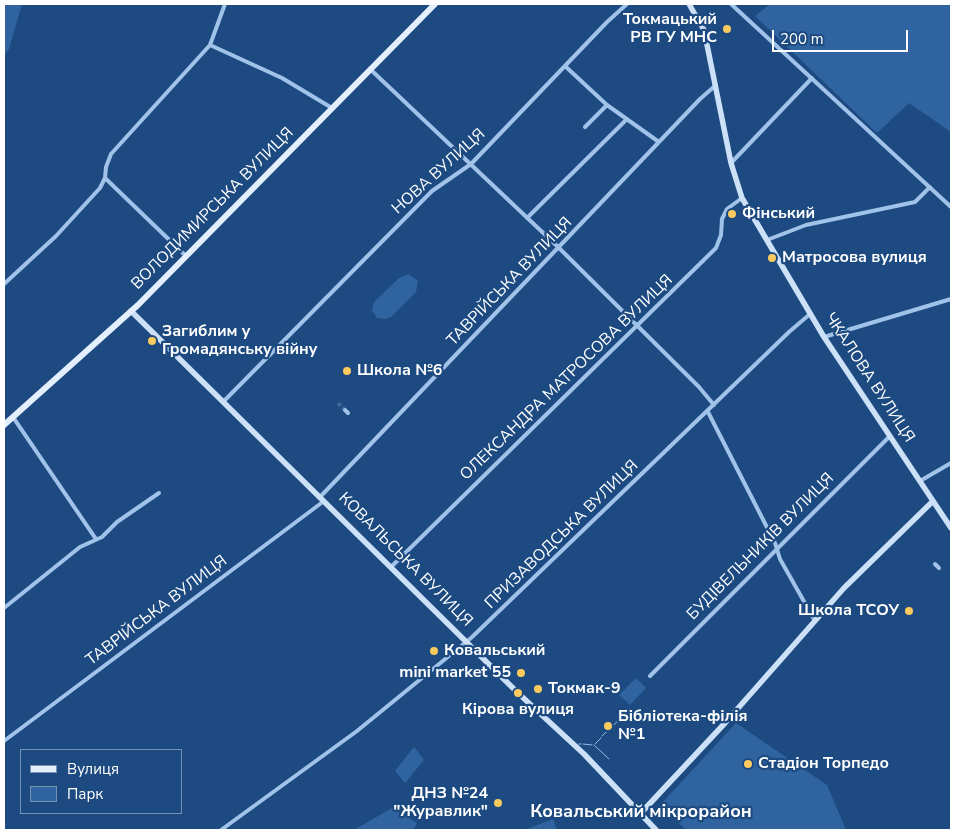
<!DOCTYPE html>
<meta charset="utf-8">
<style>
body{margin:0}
#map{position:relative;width:955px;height:834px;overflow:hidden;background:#1c4a81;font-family:"Nunito Sans",sans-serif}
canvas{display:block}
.frame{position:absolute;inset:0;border:5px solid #fff;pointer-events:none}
.legend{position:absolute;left:20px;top:749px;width:162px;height:65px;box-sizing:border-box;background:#1c4a81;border:1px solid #7792b3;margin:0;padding:6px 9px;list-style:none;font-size:15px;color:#fff}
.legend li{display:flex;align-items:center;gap:10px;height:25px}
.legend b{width:25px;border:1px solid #7792b3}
.scale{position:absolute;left:772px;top:30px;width:136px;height:22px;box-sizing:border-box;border:2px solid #fff;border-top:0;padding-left:6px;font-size:15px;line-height:18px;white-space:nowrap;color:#fff;-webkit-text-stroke:4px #1c4a81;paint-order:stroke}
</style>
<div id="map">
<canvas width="955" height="834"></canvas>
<div class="frame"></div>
<ul class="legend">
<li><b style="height:6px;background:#e4effe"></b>Вулиця</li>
<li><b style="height:14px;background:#3064a0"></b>Парк</li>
</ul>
<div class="scale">200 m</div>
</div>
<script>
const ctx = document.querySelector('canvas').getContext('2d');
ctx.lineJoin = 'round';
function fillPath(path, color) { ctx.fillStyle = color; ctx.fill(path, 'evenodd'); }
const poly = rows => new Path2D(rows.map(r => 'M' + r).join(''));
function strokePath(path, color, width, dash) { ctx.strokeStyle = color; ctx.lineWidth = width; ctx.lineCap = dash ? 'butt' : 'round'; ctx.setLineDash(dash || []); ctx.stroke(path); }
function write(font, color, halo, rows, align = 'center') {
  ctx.font = font + ' "Nunito Sans",sans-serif'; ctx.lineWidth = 4.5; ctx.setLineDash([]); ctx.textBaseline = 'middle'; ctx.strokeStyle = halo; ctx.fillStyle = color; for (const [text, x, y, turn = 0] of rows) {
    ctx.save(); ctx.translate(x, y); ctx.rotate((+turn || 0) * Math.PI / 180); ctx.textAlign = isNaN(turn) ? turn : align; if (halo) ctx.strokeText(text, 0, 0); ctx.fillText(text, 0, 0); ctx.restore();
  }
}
fillPath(poly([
 [4,4,22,4,9,49,4,55],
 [770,4,951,4,951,132,909,103,877,133,755,16],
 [408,274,418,281,416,292,391,317,386,319,377,318,372,310,374,302,399,278],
 [636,678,646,688,630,705,619,695],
 [736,723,827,785,846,830,686,830,660,805],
 [414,747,424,760,405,783,395,771],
 [392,808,417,823,413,830,354,830],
 [553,819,557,830,527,829]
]), '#3064a0');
strokePath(poly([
 [622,716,629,708],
 [602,736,621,718],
 [579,744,581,744],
 [583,744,592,745],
 [595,744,601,738],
 [594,745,609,759]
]), '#94beeb', 1);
strokePath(poly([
 [338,403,345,410]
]), '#3e6594', 4, [4, 2]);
strokePath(poly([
 [731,4,951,207],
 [210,45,282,78,332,108],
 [565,66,607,105,659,142],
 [370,69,557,246,699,387,714,405],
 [585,127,607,105],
 [731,163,812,78],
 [105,178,186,256],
 [527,218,626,120],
 [767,240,806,225,915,202,930,187],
 [4,284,56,236,100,188,105,178,106,167,111,154,210,45,225,4],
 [824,337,951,299],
 [224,401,432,191,471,164,607,22,627,4],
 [345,410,348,413],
 [708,412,775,543,780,559,815,621],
 [13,417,96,539],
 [920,481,951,463],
 [321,496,700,99,716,85],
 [935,564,939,568],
 [392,566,716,248,721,235,722,219,727,209,742,198],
 [4,608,80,547,102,537,117,522,159,493],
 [650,676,890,436],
 [4,741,324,501],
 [221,830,357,731,471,638,789,332,810,314]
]), '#a1c3e9', 4);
strokePath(poly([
 [689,4,704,30,731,163,742,198,824,337,951,528],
 [131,311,518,693,584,754,656,830],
 [641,813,725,723,844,588,932,502]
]), '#cce0f7', 5.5);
strokePath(poly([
 [4,425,138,305,435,4]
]), '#e4effe', 6);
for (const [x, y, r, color] of [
 [727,29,5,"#faca5f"],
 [732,214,5,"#faca5f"],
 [772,258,5,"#faca5f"],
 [152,341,5,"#faca5f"],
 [347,371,5,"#faca5f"],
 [909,611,5,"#faca5f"],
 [434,651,5,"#faca5f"],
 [521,673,5,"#faca5f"],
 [538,689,5,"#faca5f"],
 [518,693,5,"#faca5f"],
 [608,726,5,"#faca5f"],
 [748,764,5,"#faca5f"],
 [498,803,5,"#faca5f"]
]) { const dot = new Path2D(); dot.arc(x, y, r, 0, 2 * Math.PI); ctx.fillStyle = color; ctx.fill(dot); strokePath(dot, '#1c4a81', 2); }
write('bold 16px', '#fff', '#1c4a81', [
 ["Токмацький",717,20,"right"],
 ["РВ ГУ МНС",717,38,"right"],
 ["Фінський",742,214],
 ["Матросова вулиця",782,258],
 ["Загиблим у",162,332],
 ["Громадянську війну",162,350],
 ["Школа №6",357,371],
 ["Школа ТСОУ",899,611,"right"],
 ["Ковальський",444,651],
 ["mini market 55",511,673,"right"],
 ["Токмак-9",548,689],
 ["Кірова вулиця",518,710,"center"],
 ["Бібліотека-філія",618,717],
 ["№1",618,735],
 ["Стадіон Торпедо",758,764],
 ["ДНЗ №24",488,794,"right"],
 ["\"Журавлик\"",488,812,"right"]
], 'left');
write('16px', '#fff', '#1c4a81', [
 ["НОВА ВУЛИЦЯ",439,172,-42],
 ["ВОЛОДИМИРСЬКА ВУЛИЦЯ",213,209,-45],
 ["ТАВРІЙСЬКА ВУЛИЦЯ",510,282,-46],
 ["ОЛЕКСАНДРА МАТРОСОВА ВУЛИЦЯ",567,378,-44],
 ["ЧКАЛОВА ВУЛИЦЯ",869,378,57],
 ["ПРИЗАВОДСЬКА ВУЛИЦЯ",562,535,-44],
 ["БУДІВЕЛЬНИКІВ ВУЛИЦЯ",761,547,-45],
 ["КОВАЛЬСЬКА ВУЛИЦЯ",405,560,45],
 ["ТАВРІЙСЬКА ВУЛИЦЯ",157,611,-37]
]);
write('bold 18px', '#fff', '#1c4a81', [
 ["Ковальський мікрорайон",641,813]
]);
</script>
